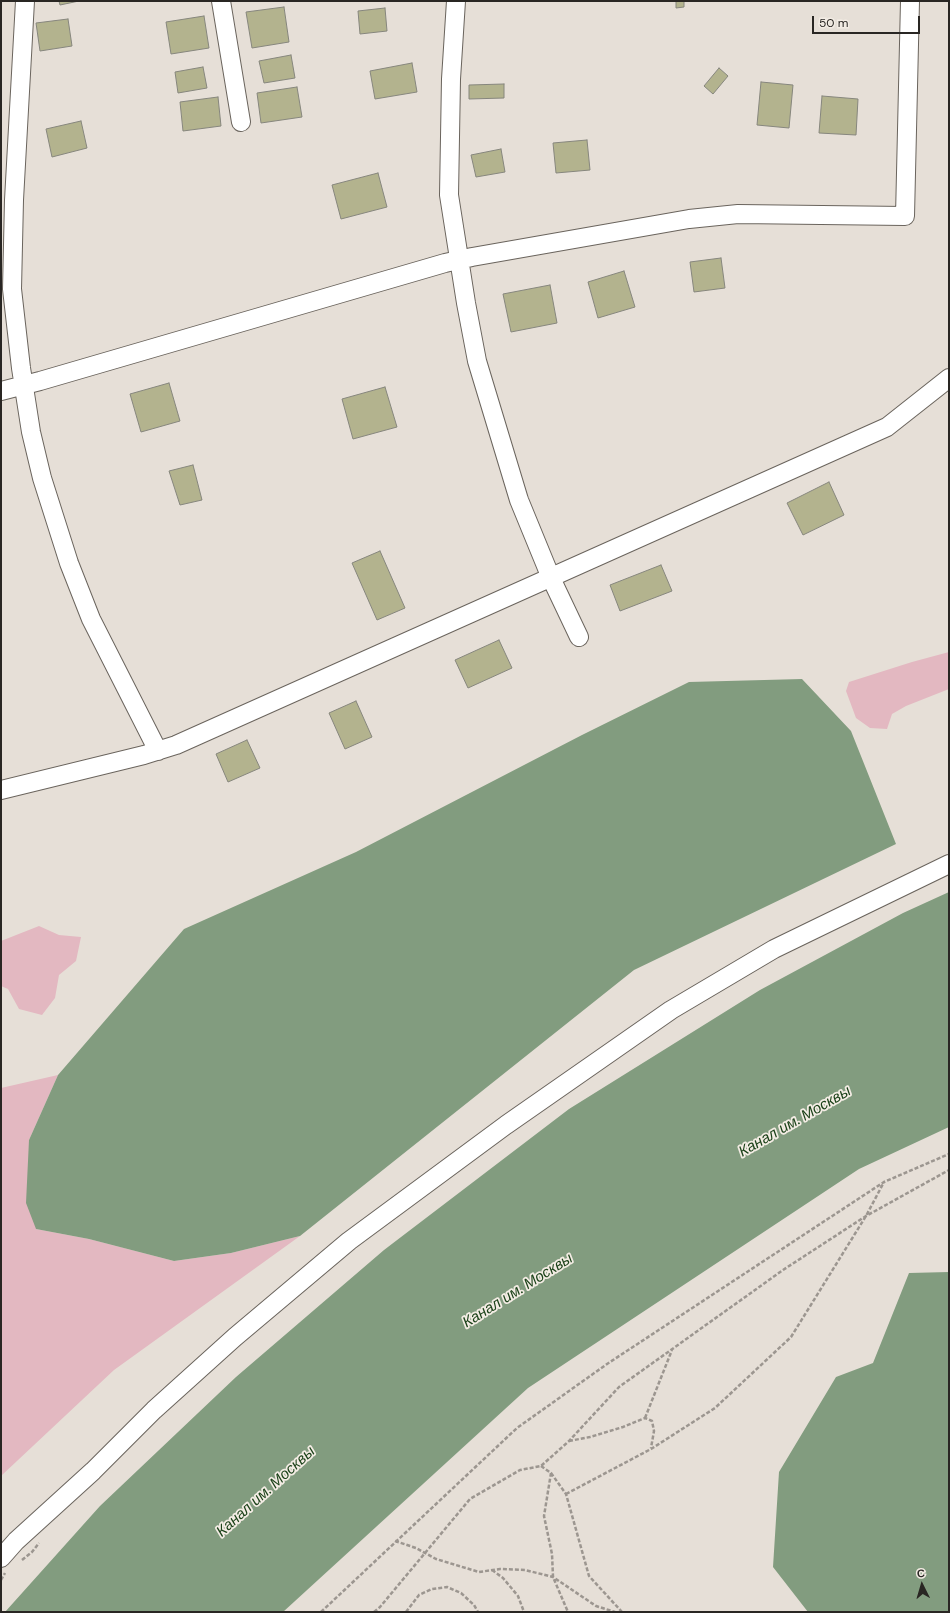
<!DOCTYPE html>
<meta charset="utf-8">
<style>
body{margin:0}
#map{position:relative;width:950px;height:1613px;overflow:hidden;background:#e6dfd7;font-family:"DM Sans",sans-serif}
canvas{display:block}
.frame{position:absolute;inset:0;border:2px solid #292623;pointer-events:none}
.north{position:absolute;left:902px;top:1565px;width:40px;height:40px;-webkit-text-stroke:3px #f3ece4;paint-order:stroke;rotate:355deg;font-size:11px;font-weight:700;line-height:16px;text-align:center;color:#292623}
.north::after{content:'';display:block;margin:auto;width:14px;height:18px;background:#292623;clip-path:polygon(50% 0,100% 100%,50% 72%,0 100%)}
.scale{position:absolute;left:812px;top:16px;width:108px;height:18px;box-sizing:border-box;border:2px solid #292623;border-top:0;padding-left:5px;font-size:12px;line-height:14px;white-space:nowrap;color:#292623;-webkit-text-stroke:3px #f3ece4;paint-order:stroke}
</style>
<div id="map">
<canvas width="950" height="1613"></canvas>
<div class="frame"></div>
<div class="north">С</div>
<div class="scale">50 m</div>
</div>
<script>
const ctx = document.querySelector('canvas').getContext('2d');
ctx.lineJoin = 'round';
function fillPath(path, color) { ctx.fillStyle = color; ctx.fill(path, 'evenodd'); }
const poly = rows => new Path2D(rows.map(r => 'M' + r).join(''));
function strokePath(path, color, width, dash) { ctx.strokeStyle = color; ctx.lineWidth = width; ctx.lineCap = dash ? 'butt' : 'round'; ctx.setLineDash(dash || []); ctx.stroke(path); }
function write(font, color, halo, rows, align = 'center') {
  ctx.font = font + ' "DM Sans",sans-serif'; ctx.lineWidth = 3.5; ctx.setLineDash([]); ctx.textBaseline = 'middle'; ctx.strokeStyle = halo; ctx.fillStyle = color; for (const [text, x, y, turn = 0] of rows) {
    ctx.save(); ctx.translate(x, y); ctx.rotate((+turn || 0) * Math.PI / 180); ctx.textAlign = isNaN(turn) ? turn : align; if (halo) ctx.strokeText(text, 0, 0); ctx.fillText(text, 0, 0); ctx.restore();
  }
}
fillPath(poly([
 [949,652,949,689,906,706,892,714,887,729,870,728,856,718,846,691,849,682,912,662],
 [39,926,59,935,81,937,76,961,59,975,55,998,42,1015,19,1009,8,989,1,986,1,941],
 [58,1075,29,1140,36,1229,89,1239,174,1261,231,1253,300,1236,114,1370,1,1476,1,1088]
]), '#e3b8c1');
fillPath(poly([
 [802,679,851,731,896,844,634,970,300,1236,231,1253,174,1261,89,1239,36,1229,26,1203,29,1140,58,1075,184,929,356,852,582,735,689,682],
 [949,892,949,1127,859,1169,528,1388,283,1612,5,1612,100,1506,236,1377,384,1250,569,1109,760,990,903,913],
 [949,1272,949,1612,808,1612,773,1567,779,1472,836,1377,873,1363,909,1273]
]), '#829c7f');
const building = poly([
 [59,1,79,1,60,5,59,1],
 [676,1,684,1,684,7,676,8,676,1],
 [284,7,289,42,252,48,246,12,284,7],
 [385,8,387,31,360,34,358,11,385,8],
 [204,16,209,48,171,54,166,22,204,16],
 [68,19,72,46,40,51,36,23,68,19],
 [291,55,295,78,264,83,259,61,291,55],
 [412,63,417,92,375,99,370,71,412,63],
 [203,67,207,88,178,93,175,72,203,67],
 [719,68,728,76,713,94,704,86,719,68],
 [761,82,793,85,789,128,757,125,761,82],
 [504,84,504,98,469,99,469,85,504,84],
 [297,87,302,117,261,123,257,93,297,87],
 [822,96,858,99,856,135,819,133,822,96],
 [218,97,221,126,183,131,180,102,218,97],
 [81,121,87,148,52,157,46,129,81,121],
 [587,140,590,170,556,173,553,143,587,140],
 [501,149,505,172,476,177,471,155,501,149],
 [378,173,387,207,341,219,332,185,378,173],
 [721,258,725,288,694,292,690,262,721,258],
 [624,271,635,307,598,318,588,282,624,271],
 [550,285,557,323,511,332,503,294,550,285],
 [169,383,180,421,141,432,130,394,169,383],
 [385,387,397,427,353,439,342,399,385,387],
 [193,465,202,500,180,505,169,471,193,465],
 [829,482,844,515,803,535,787,503,829,482],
 [380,551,405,608,377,620,352,563,380,551],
 [661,565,672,591,620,611,610,585,661,565],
 [499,640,512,668,468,688,455,660,499,640],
 [356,701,372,737,345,749,329,713,356,701],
 [247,740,260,768,228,782,216,754,247,740]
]);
fillPath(building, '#b3b38e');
strokePath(building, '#86867d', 1);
const minor = poly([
 [25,1,14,200,12,289,21,368,31,432,42,478,69,563,91,619,158,751],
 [221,1,241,122],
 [456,1,451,79,449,195,466,303,477,361,519,500,551,578,579,637],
 [1,391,40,381,445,263,472,257,689,219,738,214,905,216,910,1],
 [1,790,144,755,176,745,887,427,949,378],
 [1,1558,16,1541,93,1471,154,1410,235,1337,349,1241,506,1125,671,1010,774,949,949,864]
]);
strokePath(minor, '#6a645d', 20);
strokePath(poly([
 [645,1418,672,1350],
 [569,1441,590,1437,623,1427,645,1418,652,1421,654,1431,651,1448],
 [541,1466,551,1473,544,1516,552,1554,553,1577,568,1612],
 [551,1473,566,1494,589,1576,622,1612],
 [566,1494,651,1449,715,1408,791,1337,866,1216,884,1182],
 [395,1541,416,1548,436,1559,479,1572,500,1569,525,1570,553,1577,596,1606,615,1612],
 [22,1560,32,1552,39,1543],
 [492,1570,503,1578,518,1596,524,1612],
 [1,1580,5,1573],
 [321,1612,517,1428,607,1364,884,1182,949,1154],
 [374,1612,380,1607,470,1499,520,1470,541,1466,569,1441,619,1387,783,1270,866,1216,949,1170],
 [406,1612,419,1595,432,1589,447,1587,461,1593,474,1605,478,1612]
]), '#9c9690', 2.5, [4, 2]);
strokePath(minor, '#fff', 18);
write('italic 15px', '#1b4219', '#f3ece4', [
 ["Канал им. Москвы",795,1122,-30],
 ["Канал им. Москвы",518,1291,-32],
 ["Канал им. Москвы",266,1492,-42]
]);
</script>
